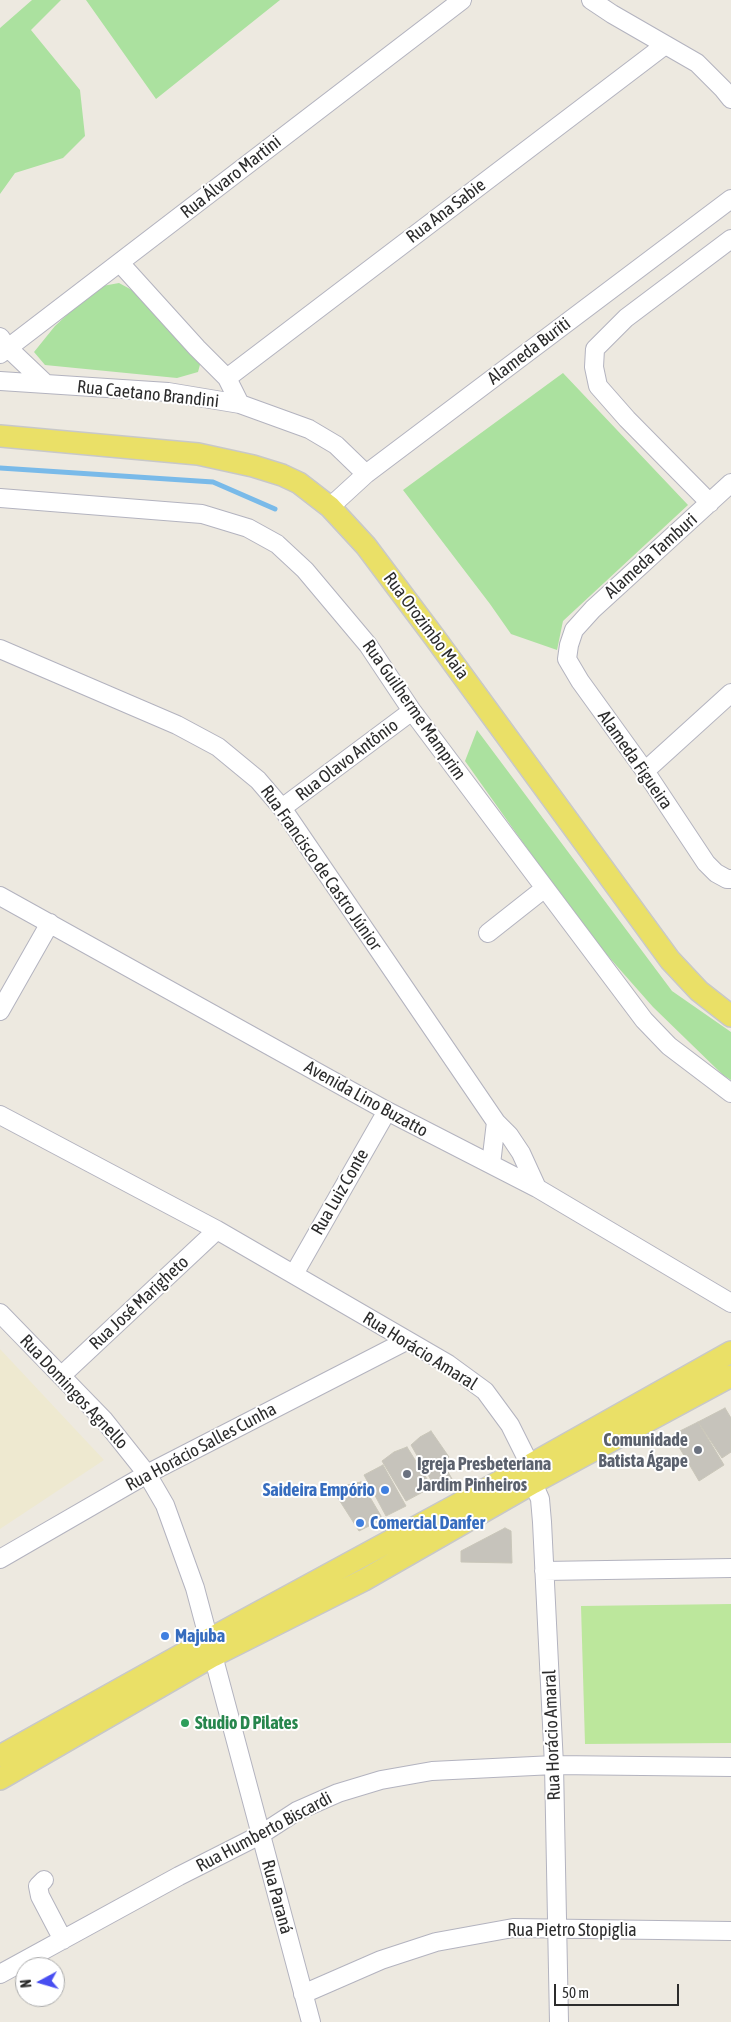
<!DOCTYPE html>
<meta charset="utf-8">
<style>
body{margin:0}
#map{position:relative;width:731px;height:2022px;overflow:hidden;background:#ede9e0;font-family:"Asap Condensed",sans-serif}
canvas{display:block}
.north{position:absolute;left:15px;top:1957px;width:50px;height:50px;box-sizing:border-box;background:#fff;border:1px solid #ababab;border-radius:50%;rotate:264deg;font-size:14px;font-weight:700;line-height:20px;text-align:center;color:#2c2c2c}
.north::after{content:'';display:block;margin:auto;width:18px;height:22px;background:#484ef1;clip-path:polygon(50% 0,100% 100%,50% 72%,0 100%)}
.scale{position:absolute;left:554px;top:1984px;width:125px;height:22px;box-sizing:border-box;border:2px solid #2c2c2c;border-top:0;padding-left:6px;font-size:15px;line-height:18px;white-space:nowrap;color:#2c2c2c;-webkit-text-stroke:4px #fff;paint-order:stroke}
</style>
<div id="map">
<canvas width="731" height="2022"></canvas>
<div class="north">N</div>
<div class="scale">50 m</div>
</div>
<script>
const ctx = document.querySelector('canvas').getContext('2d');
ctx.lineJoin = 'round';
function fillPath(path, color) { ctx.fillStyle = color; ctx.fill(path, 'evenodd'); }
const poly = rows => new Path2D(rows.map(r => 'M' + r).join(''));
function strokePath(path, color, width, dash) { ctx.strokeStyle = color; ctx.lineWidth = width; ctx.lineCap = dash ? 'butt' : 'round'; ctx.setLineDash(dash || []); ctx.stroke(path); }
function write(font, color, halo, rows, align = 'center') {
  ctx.font = font + ' "Asap Condensed",sans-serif'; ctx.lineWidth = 4; ctx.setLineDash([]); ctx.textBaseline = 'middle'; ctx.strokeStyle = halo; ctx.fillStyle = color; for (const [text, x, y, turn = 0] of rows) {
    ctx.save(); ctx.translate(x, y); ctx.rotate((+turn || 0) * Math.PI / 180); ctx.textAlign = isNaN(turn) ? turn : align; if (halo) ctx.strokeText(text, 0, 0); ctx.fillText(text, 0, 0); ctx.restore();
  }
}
fillPath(poly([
 [0,1349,104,1460,0,1529]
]), '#eee9d0');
fillPath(poly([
 [32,0,61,0,31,30,80,90,85,136,63,158,15,173,0,194,0,28],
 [86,0,280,0,156,99],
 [119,283,143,296,201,361,198,372,177,378,45,365,34,352,55,326,97,287],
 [563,373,688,505,563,621,557,650,511,634,490,604,403,490],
 [477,730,672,991,731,1032,731,1080,723,1075,653,1007,585,930,465,761]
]), '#abe19f');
fillPath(poly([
 [731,1604,731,1743,585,1744,581,1606]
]), '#bce79c');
strokePath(poly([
 [0,468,213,482,275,509]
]), '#79bae9', 5);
const building = poly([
 [725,1408,731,1418,731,1452,722,1458,698,1422,725,1408],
 [698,1422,724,1465,699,1481,672,1435,698,1422],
 [431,1431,449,1457,442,1461,452,1479,435,1487,411,1445,420,1437,431,1431],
 [407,1447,432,1487,406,1501,382,1461,394,1452,407,1447],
 [383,1465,406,1506,386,1516,364,1475,383,1465],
 [361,1482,381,1516,381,1520,359,1531,336,1495,347,1485,361,1482],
 [505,1528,511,1531,512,1563,461,1562,461,1551,505,1528]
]);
fillPath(building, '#c6c3bb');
strokePath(building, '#c9c6b9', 1);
const minor = poly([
 [591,0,612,14,697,63,723,89,731,99],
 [120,263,197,348,227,378,240,404],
 [0,337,7,347,46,384],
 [0,354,462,0],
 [227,378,665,45],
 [0,381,168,392,240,404,309,429,336,445,366,474],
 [731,483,593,609,574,630,569,645,567,659,580,681,645,771,706,863,716,873,727,879,731,879],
 [0,498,202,514,248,528,277,544,305,570,368,645,412,711,644,1020,669,1046,731,1093],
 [710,503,627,419,598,386,594,367,595,349,626,318,731,239],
 [330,507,366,474,731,199],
 [0,649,177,725,218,747,258,780,282,808,496,1122,509,1135,521,1153,537,1188],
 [645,771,731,693],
 [282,808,412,711],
 [0,896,387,1111,537,1188,731,1303],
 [488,933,545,888],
 [0,1011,50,923],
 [0,1115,217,1230,448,1364,485,1391,510,1425,530,1465,533,1483,540,1499,542,1522,554,1765,559,2022],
 [491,1164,496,1122],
 [294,1274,387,1111],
 [0,1313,104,1420,147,1474,165,1505,195,1588,311,2022],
 [61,1376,217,1230],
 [0,1559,147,1474,406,1341],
 [544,1571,731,1568],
 [44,1880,38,1886,40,1896,63,1940],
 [0,1974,179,1876,260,1835,297,1811,338,1793,381,1780,432,1771,554,1765,731,1767],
 [303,1994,381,1960,436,1942,513,1928,731,1931]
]);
const major = poly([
 [0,436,198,454,253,466,282,475,299,483,330,507,366,546,435,638,670,960,699,991,731,1016],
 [0,1756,208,1640,530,1465,731,1352],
 [0,1779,213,1656,364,1580,533,1483,731,1376]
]);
strokePath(minor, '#b3b3bf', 20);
strokePath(major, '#c8c8c8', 24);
strokePath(minor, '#fff', 18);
strokePath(major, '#eae067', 21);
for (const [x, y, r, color] of [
 [698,1450,5,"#6b7280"],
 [407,1474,5,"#6b7280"],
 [385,1490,5,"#3f7fe0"],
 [360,1523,5,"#3f7fe0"],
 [165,1636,5,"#3f7fe0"],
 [185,1723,5,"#2e9e5b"]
]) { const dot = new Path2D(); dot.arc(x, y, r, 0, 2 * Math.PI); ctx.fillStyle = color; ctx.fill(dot); strokePath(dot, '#fff', 2); }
write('18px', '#2c2c2c', '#fff', [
 ["Rua Álvaro Martini",231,177,-38],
 ["Rua Ana Sabie",446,211,-37],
 ["Alameda Buriti",529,351,-37],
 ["Rua Caetano Brandini",148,394,6],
 ["Alameda Tamburi",651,556,-42],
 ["Rua Orozimbo Maia",426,626,53],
 ["Rua Guilherme Mamprim",414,710,55],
 ["Rua Olavo Antônio",347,760,-37],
 ["Alameda Figueira",635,760,55],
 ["Rua Francisco de Castro Júnior",321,868,55],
 ["Avenida Lino Buzatto",366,1099,29],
 ["Rua Luiz Conte",340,1192,-60],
 ["Rua José Marigheto",139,1303,-43],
 ["Rua Horácio Amaral",420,1351,32],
 ["Rua Domingos Agnello",74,1392,47],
 ["Rua Horácio Salles Cunha",201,1447,-28],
 ["Rua Horácio Amaral",552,1735,-92],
 ["Rua Humberto Biscardi",264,1832,-28],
 ["Rua Paraná",277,1897,75],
 ["Rua Pietro Stopiglia",572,1930]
]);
write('bold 18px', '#5b616d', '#fff', [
 ["Comunidade",688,1440],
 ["Batista Ágape",688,1461],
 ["Igreja Presbeteriana",417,1464,"left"],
 ["Jardim Pinheiros",417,1485,"left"]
], 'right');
write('bold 18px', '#366cbe', '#fff', [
 ["Saideira Empório",375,1490,"right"],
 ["Comercial Danfer",370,1523],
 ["Majuba",175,1636]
], 'left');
write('bold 18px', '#27864d', '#fff', [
 ["Studio D Pilates",195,1723]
], 'left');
</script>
